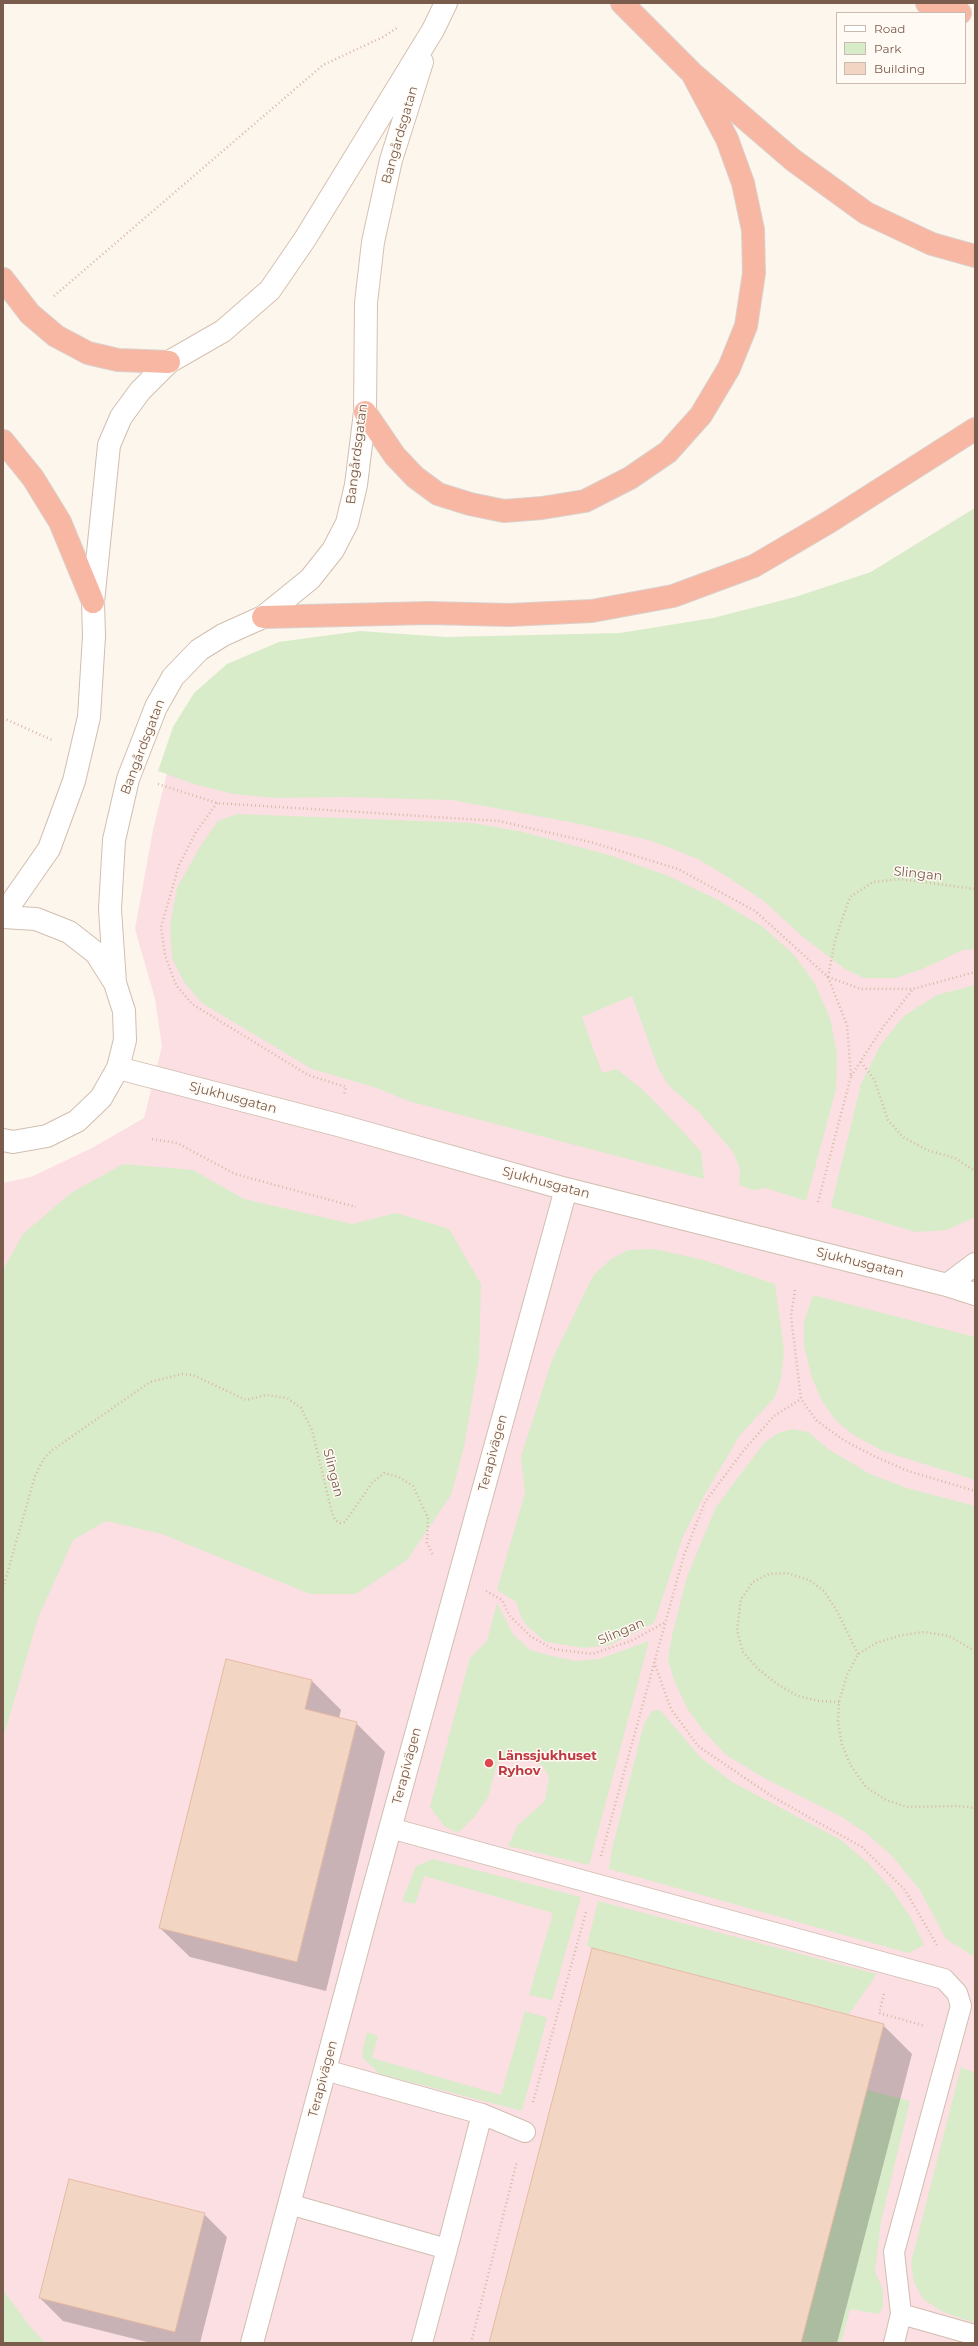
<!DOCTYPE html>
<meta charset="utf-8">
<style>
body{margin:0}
#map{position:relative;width:978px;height:2346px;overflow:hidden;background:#fdf6ec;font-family:Montserrat,sans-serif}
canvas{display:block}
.frame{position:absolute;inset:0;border:4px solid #7a5c4d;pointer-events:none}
.legend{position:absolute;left:836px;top:12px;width:130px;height:72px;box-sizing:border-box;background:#fffaf3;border:1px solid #cabbb1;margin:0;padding:5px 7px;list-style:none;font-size:12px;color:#7a5c4d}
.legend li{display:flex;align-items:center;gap:8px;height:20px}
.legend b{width:20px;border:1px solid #cabbb1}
</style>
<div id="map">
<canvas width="978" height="2346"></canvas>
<div class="frame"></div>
<ul class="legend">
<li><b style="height:5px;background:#fff"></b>Road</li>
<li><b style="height:11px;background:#d8ecc9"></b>Park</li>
<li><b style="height:11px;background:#f3d5c3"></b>Building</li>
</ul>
</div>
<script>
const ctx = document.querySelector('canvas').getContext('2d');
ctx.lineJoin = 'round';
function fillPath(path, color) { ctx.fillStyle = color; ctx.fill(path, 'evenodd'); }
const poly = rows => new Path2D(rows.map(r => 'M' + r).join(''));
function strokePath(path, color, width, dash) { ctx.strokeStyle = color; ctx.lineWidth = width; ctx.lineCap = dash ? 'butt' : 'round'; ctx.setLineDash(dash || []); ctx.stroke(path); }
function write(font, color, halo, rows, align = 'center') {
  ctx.font = font + ' Montserrat,sans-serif'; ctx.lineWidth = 3; ctx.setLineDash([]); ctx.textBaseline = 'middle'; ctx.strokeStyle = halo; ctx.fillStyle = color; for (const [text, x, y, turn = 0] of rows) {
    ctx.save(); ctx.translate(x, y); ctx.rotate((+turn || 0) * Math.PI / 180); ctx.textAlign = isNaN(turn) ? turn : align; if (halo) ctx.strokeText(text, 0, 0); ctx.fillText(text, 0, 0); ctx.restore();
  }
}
fillPath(poly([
 [975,508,975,2343,3,2343,3,1183,31,1177,92,1148,144,1118,162,1046,155,999,135,929,153,830,175,741,723,638,871,572]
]), '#fbdfe3');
fillPath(poly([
 [975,508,975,949,963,950,922,969,895,978,864,978,845,969,803,937,764,901,726,876,698,859,652,841,575,823,452,800,344,797,276,798,234,794,194,784,158,771,173,727,194,693,227,664,279,642,360,631,446,637,620,633,713,618,795,597,871,572],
 [237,814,473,823,523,832,609,855,666,875,718,900,763,927,794,955,814,982,830,1018,837,1054,836,1089,806,1201,766,1188,753,1190,739,1185,740,1169,733,1152,700,1113,669,1086,659,1070,632,996,582,1017,602,1073,617,1069,644,1091,680,1128,701,1152,704,1179,408,1101,377,1088,312,1069,202,1003,184,982,172,958,170,925,177,888,201,845,218,821],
 [975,985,975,1217,947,1230,916,1232,831,1207,861,1084,880,1046,904,1016,937,995],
 [123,1164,193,1170,244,1199,352,1224,396,1213,449,1229,481,1284,479,1359,464,1447,451,1495,407,1560,356,1594,310,1594,162,1534,106,1521,73,1540,38,1618,3,1738,3,1270,23,1234,71,1193],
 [654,1249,704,1260,775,1284,784,1351,781,1378,775,1397,740,1435,705,1494,683,1536,654,1623,610,1645,584,1648,546,1642,527,1626,521,1617,516,1602,497,1590,525,1493,521,1457,552,1360,593,1276,611,1259,628,1250],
 [813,1295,975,1337,975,1480,883,1451,855,1436,836,1421,821,1399,811,1375,804,1345,804,1322],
 [792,1429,808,1432,828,1449,870,1474,907,1488,975,1506,975,1957,946,1939,920,1890,893,1857,866,1833,842,1817,766,1779,726,1755,703,1730,687,1708,674,1680,668,1659,672,1636,687,1577,716,1507,764,1443,778,1433],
 [497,1603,513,1634,530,1650,552,1656,576,1661,599,1659,649,1641,589,1865,508,1846,518,1825,545,1801,549,1777,542,1765,521,1757,498,1761,488,1797,475,1816,458,1833,444,1826,430,1807,470,1658,487,1641],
 [660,1710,700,1757,732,1782,841,1840,869,1864,892,1890,911,1918,924,1945,908,1953,609,1869,612,1849,644,1724,652,1711],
 [433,1859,581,1897,552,2000,529,1995,553,1913,424,1876,415,1904,402,1901,416,1866],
 [598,1901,877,1974,849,2014,592,1948,587,1946],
 [525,2011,547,2018,522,2111,380,2074,363,2058,362,2053,367,2032,378,2036,372,2058,501,2095],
 [961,2067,975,2073,975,2323,943,2312,923,2299,914,2282,911,2263],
 [867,2090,910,2101,881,2221,875,2271,883,2291,883,2307,878,2314,850,2309,841,2343,801,2343],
 [3,2290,29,2325,45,2343,3,2343]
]), '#d8ecc9');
fillPath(poly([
 [312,1681,341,1710,339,1718,356,1723,385,1752,326,1991,190,1957,160,1928],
 [883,2025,912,2054,837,2343,490,2343],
 [204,2214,227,2237,200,2343,151,2343,63,2321,40,2298]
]), '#0003');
const building = poly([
 [226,1659,312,1680,305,1709,357,1722,297,1962,159,1928,226,1659],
 [592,1948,884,2024,801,2343,489,2343,592,1948],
 [69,2179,205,2213,175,2332,39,2298,69,2179]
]);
fillPath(building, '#f3d5c3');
strokePath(building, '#e6bba3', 1);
const service = poly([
 [390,1828,944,1979,957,1993,961,2006,894,2252,901,2314,894,2343],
 [325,2070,482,2114,525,2132],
 [289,2204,447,2249,482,2114],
 [901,2314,975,2335],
 [422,2343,447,2249]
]);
const minor = poly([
 [118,1068,338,1125,566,1189,947,1285,975,1294],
 [947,1285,975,1264],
 [252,2343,368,1909,566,1189]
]);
const tertiary = poly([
 [3,915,49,849,74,781,89,717,94,636,93,602,109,445,121,417,140,391,169,362],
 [3,917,36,919,69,932,96,953,115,983,124,1011,125,1040,118,1068,101,1098,77,1121,47,1136,13,1142,3,1140],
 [115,983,110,909,114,840,128,779,156,707,173,677,199,650,223,635,263,617,310,579,333,550,347,523,356,485,365,412]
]);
const secondary = poly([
 [169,362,223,331,270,290,305,239,433,30,446,3],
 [365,412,366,303,373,242,391,160,422,62]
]);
const motorway = poly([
 [622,3,692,73,793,160,866,213,932,244,975,256],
 [927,3,960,13],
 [3,279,30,314,56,336,88,353,118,360,169,362],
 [365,412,395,456,415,477,438,494,470,504,504,511,542,508,585,501,630,478,668,452,701,415,729,368,746,326,754,273,753,230,743,183,727,139,692,73],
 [3,441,33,478,60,522,93,602],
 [263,617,429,613,509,615,592,611,673,596,754,566,829,522,975,429]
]);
strokePath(service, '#d1beb0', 22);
strokePath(minor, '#d1beb0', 24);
strokePath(tertiary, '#d1beb0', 24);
strokePath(secondary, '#d6c0b0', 24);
strokePath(motorway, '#dad1cd', 24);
strokePath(poly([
 [54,296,323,65,383,37,397,28],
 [3,718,52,740],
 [158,784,217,803,499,821,594,843,678,869,755,911,828,977,861,989,913,989,975,972],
 [217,803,196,832,179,865,161,927,165,955,176,985,192,1004,308,1075,346,1087,344,1095],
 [828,977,835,940,850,897,873,882,900,879,975,889],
 [861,1062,874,1079,888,1120,903,1137,927,1150,955,1158,975,1171],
 [851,1076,883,1027,913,989],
 [152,1139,177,1143,235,1174,356,1207],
 [818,1202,851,1076,847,1025,828,977],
 [795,1290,791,1316,801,1399,817,1421,845,1441,876,1457,908,1471,975,1491],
 [3,1588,35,1476,43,1460,51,1451,150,1382,182,1374,193,1375,246,1400,266,1395,287,1398,301,1408,312,1430,332,1513,335,1520,340,1523,345,1522,372,1483,384,1473,399,1477,413,1486,428,1518,427,1543,433,1555],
 [486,1591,502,1600,509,1615,530,1636,553,1649,592,1654,631,1641,664,1623],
 [975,1651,949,1636,925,1632,902,1635,876,1643,858,1654,847,1675,839,1702,838,1722,842,1745,851,1766,866,1787,886,1800,907,1807,958,1806,975,1808],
 [654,1662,671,1709,698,1746,773,1797,862,1847,905,1890,937,1945],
 [839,1702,819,1701,798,1696,777,1684,758,1669,743,1652,737,1630,741,1599,753,1582,769,1574,787,1573,809,1580,824,1591,837,1611,858,1654],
 [601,1856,684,1555,705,1502,744,1450,774,1416,801,1399],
 [884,1994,879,2013,925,2026],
 [533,2102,586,1912],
 [471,2343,517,2161]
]), '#d9b8a5', 2.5, [1, 3]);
strokePath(service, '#fff', 20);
strokePath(minor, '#fff', 22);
strokePath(tertiary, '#fff', 22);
strokePath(secondary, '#fff', 22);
strokePath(motorway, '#f7b7a3', 22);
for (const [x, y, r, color] of [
 [489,1763,5,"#e0444e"]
]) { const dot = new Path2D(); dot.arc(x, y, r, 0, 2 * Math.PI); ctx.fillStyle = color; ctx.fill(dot); strokePath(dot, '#fffaf3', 1.5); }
write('13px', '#7a5c4d', '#fffaf3', [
 ["Bangårdsgatan",400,135,-74],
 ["Bangårdsgatan",357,454,-83],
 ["Bangårdsgatan",143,747,-69],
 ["Slingan",918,874,6],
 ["Sjukhusgatan",233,1098,15],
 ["Sjukhusgatan",546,1183,15],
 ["Sjukhusgatan",860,1263,14],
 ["Terapivägen",493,1453,-75],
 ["Slingan",333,1473,76],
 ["Slingan",621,1632,-23],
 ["Terapivägen",407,1766,-75],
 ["Terapivägen",323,2079,-75]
]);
write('bold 13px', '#be3a42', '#fffaf3', [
 ["Länssjukhuset",498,1756],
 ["Ryhov",498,1771]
], 'left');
</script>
